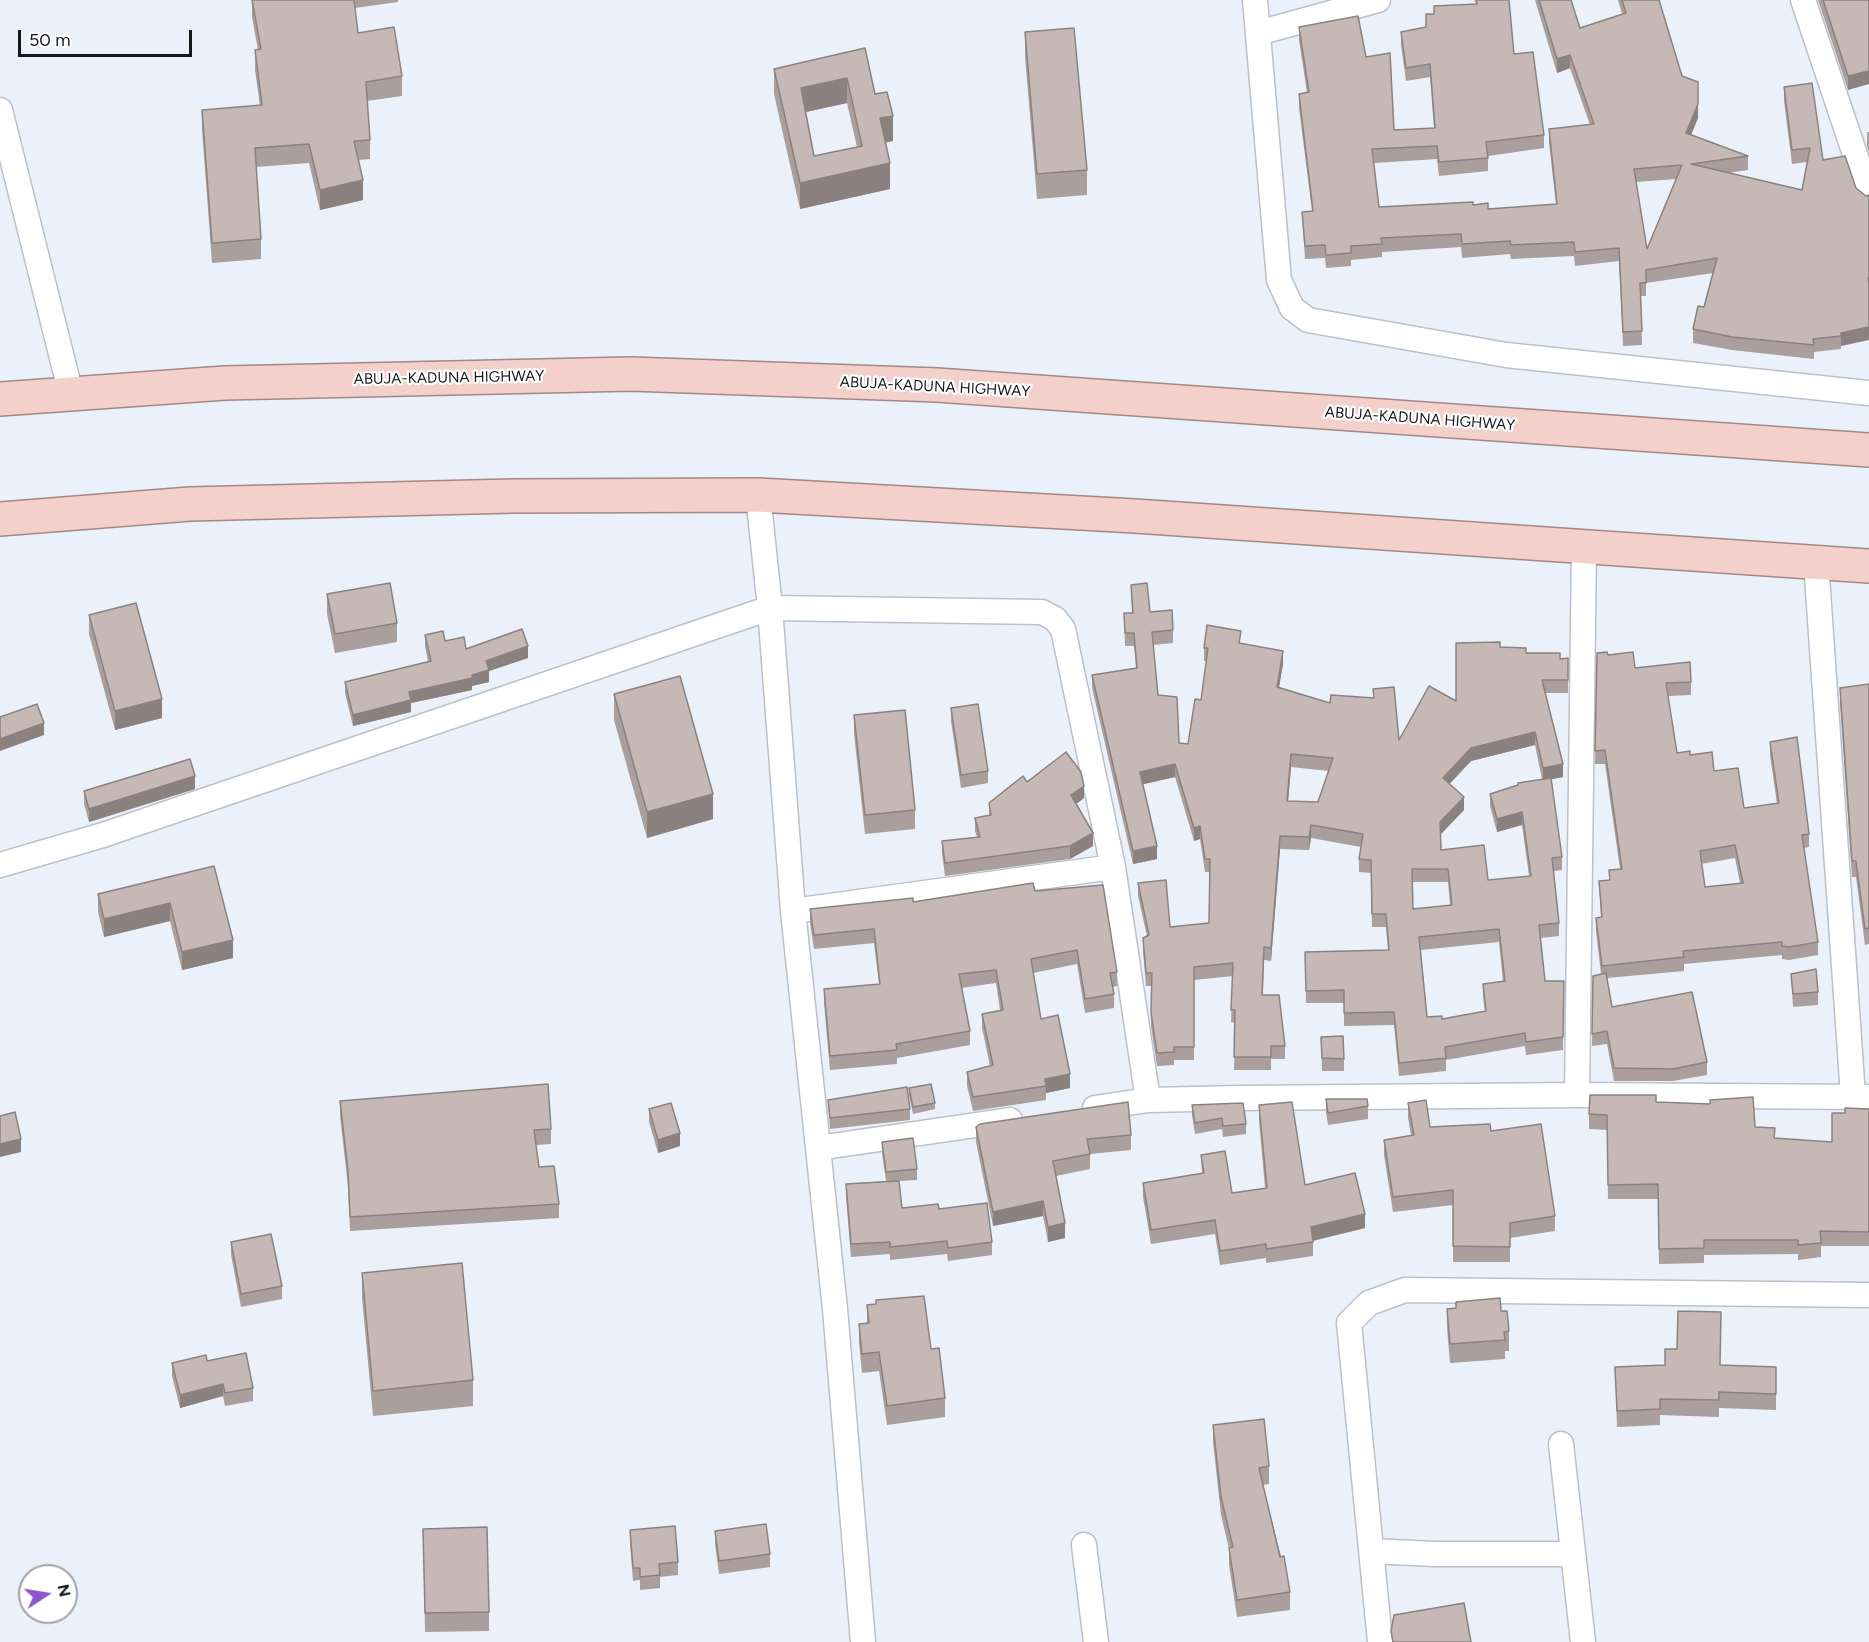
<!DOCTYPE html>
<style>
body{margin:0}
#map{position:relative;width:1869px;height:1642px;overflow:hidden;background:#eaf1fb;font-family:Figtree,sans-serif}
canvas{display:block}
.north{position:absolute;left:18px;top:1564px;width:60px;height:60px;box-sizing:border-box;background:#fff;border:2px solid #a1a2a4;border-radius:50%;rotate:78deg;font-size:16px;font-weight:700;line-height:24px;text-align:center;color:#15171b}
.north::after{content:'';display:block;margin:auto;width:21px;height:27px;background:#8d55cc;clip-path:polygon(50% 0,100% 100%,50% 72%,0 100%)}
.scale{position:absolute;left:18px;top:30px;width:174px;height:27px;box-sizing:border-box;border:3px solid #15171b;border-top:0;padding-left:8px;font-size:18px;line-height:21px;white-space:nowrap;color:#15171b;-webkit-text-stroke:4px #fff;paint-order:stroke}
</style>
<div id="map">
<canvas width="1869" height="1642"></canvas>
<div class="north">N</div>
<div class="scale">50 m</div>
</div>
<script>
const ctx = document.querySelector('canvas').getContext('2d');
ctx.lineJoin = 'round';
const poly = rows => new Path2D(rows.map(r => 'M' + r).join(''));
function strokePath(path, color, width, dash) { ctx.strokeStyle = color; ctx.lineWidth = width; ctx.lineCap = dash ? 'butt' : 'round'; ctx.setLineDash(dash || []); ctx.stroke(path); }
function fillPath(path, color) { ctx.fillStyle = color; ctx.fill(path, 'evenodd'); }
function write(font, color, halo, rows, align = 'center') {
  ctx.font = font + ' Figtree,sans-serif'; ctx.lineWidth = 4.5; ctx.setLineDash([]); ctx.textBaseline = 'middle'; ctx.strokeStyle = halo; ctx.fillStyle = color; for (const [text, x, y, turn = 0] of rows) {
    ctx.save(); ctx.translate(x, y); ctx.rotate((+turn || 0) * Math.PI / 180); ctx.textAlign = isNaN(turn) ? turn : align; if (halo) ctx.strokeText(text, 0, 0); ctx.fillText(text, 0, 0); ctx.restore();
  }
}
const minor = poly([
 [1255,0,1279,280,1292,308,1308,320,1506,355,1869,393],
 [1803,0,1869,196],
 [1258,33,1378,0],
 [0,110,71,394],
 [758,495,770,608,793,911,835,1309,863,1642],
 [1816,562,1853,1096],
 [0,865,103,835,770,608,1042,612,1055,619,1063,629,1113,867,1148,1100],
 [793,911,1113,867],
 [1577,1095,1584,546],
 [1095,1108,1148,1100,1240,1098,1577,1095,1869,1097],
 [818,1148,1010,1120],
 [1561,1444,1583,1642],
 [1084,1545,1096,1642],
 [1371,1551,1435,1554,1573,1554],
 [1380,1642,1349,1323,1369,1303,1405,1290,1869,1295]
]);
const trunk = poly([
 [0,399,225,383,631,374,937,385,1869,450],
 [0,519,190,504,513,496,758,495,1135,516,1869,566]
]);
strokePath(minor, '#bac1ca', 27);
strokePath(trunk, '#a38784', 36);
strokePath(minor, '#fff', 24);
strokePath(trunk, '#f3d0ca', 33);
fillPath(poly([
 [252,0,398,0,398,2,355,8,358,33,402,76,402,96,367,101,370,140,370,159,358,160,363,200,320,210,309,163,256,167,261,239,261,259,212,263,202,129,202,110,260,106,255,70,255,50,258,50,252,17],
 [1475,0,1509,0,1514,54,1544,135,1544,148,1488,156,1488,171,1439,176,1437,159,1374,163,1379,207,1473,205,1488,209,1556,204,1549,143,1549,129,1590,125,1570,68,1557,73,1535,0,1571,0,1580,28,1622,14,1618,0,1659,0,1682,76,1698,118,1691,135,1748,156,1748,170,1728,173,1802,190,1807,162,1792,164,1784,101,1784,87,1823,160,1845,156,1841,349,1814,352,1814,359,1732,350,1693,343,1693,329,1704,307,1713,273,1646,283,1646,296,1641,296,1642,345,1623,346,1619,261,1575,266,1574,256,1511,259,1510,254,1462,258,1461,247,1382,252,1382,257,1351,260,1351,266,1326,268,1325,258,1305,259,1302,212,1312,211,1299,108,1299,94,1307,93,1299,40,1299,27,1366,57,1394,130,1434,128,1430,77,1406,81,1401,45,1401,32,1426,27,1426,14,1434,14,1476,4],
 [1676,179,1647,249,1636,182],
 [1818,0,1869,0,1848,90],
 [1025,32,1087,170,1087,195,1037,199,1025,57],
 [865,48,875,94,893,141,885,142,890,189,800,209,774,94,774,69],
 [847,103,857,147,814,156,806,112],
 [1867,132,1869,132,1869,152,1867,146],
 [1131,585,1150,612,1173,630,1173,643,1153,645,1158,695,1179,743,1188,744,1201,700,1207,661,1204,661,1204,648,1241,643,1283,664,1279,687,1330,703,1373,698,1373,689,1399,740,1456,701,1500,647,1560,659,1568,658,1568,693,1545,693,1563,777,1551,779,1562,857,1562,870,1554,871,1559,923,1559,936,1541,938,1545,981,1564,981,1563,1050,1526,1055,1525,1046,1446,1060,1446,1071,1399,1076,1394,1025,1344,1026,1344,1003,1306,1003,1305,952,1388,950,1386,927,1372,927,1371,873,1359,872,1359,859,1361,847,1311,838,1309,850,1280,849,1271,961,1264,960,1263,995,1285,1046,1285,1059,1271,1059,1271,1070,1234,1070,1235,1023,1231,1022,1233,976,1194,980,1194,1060,1174,1060,1174,1065,1157,1066,1151,1026,1152,986,1146,986,1143,951,1143,938,1147,936,1138,896,1138,883,1170,927,1209,923,1210,872,1205,872,1200,839,1194,841,1175,777,1143,784,1157,859,1133,864,1092,688,1092,675,1136,668,1134,646,1125,646,1124,613,1132,613],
 [1535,745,1542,779,1490,794,1490,806,1497,832,1522,825,1529,876,1488,880,1441,850,1440,835,1464,810,1449,784,1471,761],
 [1291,767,1329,771,1318,802,1288,801],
 [1413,882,1448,882,1450,905,1413,909],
 [1499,942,1503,982,1483,984,1483,997,1485,1011,1442,1019,1427,1017,1421,950],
 [327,594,397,623,397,642,335,653,327,614],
 [89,615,162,718,115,730,89,634],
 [425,635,466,649,528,658,489,671,489,682,472,686,472,690,411,703,411,712,353,726,345,693,345,682,428,662,425,646],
 [1597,653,1608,655,1635,668,1691,682,1691,695,1668,696,1677,753,1690,755,1714,771,1744,808,1777,804,1770,755,1770,742,1809,834,1809,847,1804,848,1818,942,1818,955,1789,960,1782,959,1782,955,1684,964,1684,971,1607,978,1612,1007,1707,1062,1707,1075,1673,1081,1614,1081,1607,1044,1592,1046,1593,976,1601,974,1596,931,1596,918,1601,918,1599,881,1609,880,1609,870,1620,869,1605,764,1595,764],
 [1735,858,1740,883,1705,887,1701,864],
 [1869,684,1869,944,1865,945,1856,877,1852,877,1840,704,1840,688],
 [614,694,713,819,647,838,614,720],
 [951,708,988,771,988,783,961,788,951,721],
 [854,715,915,810,915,829,865,834,854,734],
 [1027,782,1084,798,1076,804,1093,846,1070,859,945,876,942,854,942,841,977,837,975,831,975,818,989,815,989,803],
 [195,789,89,822,84,804,84,791],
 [214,866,233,958,182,970,170,921,104,937,98,912,98,894],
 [1035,891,1117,972,1117,986,1113,987,1114,994,1114,1008,1085,1013,1077,964,1033,973,1041,1019,1070,1088,1046,1093,1046,1100,973,1111,967,1086,967,1072,990,1066,982,1028,982,1014,1000,1010,996,983,961,988,970,1031,970,1045,897,1058,897,1064,830,1070,824,1003,824,989,879,984,874,943,814,949,810,923,810,909,913,902],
 [1791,974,1818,992,1818,1005,1793,1007],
 [1321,1037,1344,1059,1344,1071,1322,1071],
 [909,1088,935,1103,935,1109,913,1114,909,1095],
 [1326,1099,1368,1106,1368,1119,1328,1125,1326,1112],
 [828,1100,910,1109,910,1120,830,1129],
 [340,1101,551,1129,551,1144,536,1145,539,1167,559,1204,559,1218,350,1231,348,1186,340,1116],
 [1656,1102,1755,1127,1775,1138,1832,1142,1845,1113,1869,1109,1869,1246,1821,1246,1821,1257,1798,1260,1798,1254,1704,1255,1704,1263,1659,1264,1658,1199,1608,1199,1607,1130,1589,1129,1589,1114],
 [1408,1103,1430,1127,1491,1131,1555,1216,1555,1231,1510,1238,1510,1262,1453,1262,1453,1205,1393,1212,1384,1155,1384,1140,1411,1135,1408,1118],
 [1192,1105,1246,1124,1246,1134,1223,1137,1222,1129,1195,1134,1192,1115],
 [1259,1105,1305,1185,1365,1228,1313,1241,1313,1256,1266,1263,1266,1258,1220,1265,1215,1234,1151,1244,1143,1197,1143,1183,1202,1174,1201,1155,1232,1193,1265,1188,1259,1120],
 [649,1109,680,1146,658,1153,649,1122],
 [976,1127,1131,1135,1131,1150,1090,1154,1090,1169,1056,1176,1065,1238,1048,1242,1043,1216,993,1226,976,1142],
 [882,1142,917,1169,917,1180,899,1181,902,1208,939,1209,992,1242,992,1255,948,1261,947,1254,890,1260,890,1254,851,1257,846,1197,846,1184,886,1181,882,1153],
 [231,1242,282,1286,282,1299,241,1307,231,1255],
 [362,1273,473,1380,473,1406,373,1416,362,1298],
 [1456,1302,1501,1311,1509,1331,1509,1351,1505,1351,1505,1359,1450,1363,1447,1328,1447,1309,1456,1308],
 [867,1305,931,1349,945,1398,945,1417,887,1425,879,1371,862,1373,859,1343,859,1324,867,1323],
 [207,1361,253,1388,253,1401,225,1406,223,1396,180,1408,172,1376,172,1363],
 [1720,1365,1776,1383,1776,1410,1719,1408,1719,1417,1660,1415,1660,1425,1617,1427,1615,1367],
 [1213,1425,1269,1466,1269,1484,1263,1485,1290,1592,1290,1610,1237,1617,1229,1565,1229,1549,1221,1515,1213,1442],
 [423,1529,489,1612,489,1631,425,1632],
 [630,1530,678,1562,678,1575,660,1577,660,1588,640,1590,640,1580,633,1581,630,1543],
 [715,1531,770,1554,770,1567,719,1574,715,1544]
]), '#aa9f9c');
fillPath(poly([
 [1570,55,1570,68,1557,73,1557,59],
 [1869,71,1869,84,1848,90,1848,76],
 [847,78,847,103,801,113,801,88],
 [1698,104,1698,118,1686,147,1686,133],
 [893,116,893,141,880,144,880,118],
 [890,163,890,189,800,209,800,183],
 [363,180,363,200,320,210,320,190],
 [1869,327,1869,340,1841,346,1841,333],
 [528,646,528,658,489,671,489,682,472,686,472,690,411,703,411,712,353,726,353,715,409,692,472,675,486,661],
 [1283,651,1283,664,1277,699,1277,687],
 [162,699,162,718,115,730,115,711],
 [44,723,44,735,0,751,0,739],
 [1535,732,1535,745,1471,761,1443,791,1443,778,1471,748],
 [1291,754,1291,767,1287,813,1287,801],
 [1175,764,1175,777,1140,785,1140,772],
 [1563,764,1563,777,1543,781,1543,768],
 [195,776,195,789,89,822,89,809],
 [1084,786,1084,798,1071,808,1071,795],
 [713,794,713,819,647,838,647,812],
 [1464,797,1464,810,1440,835,1440,822],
 [1522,812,1522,825,1497,832,1497,819],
 [1311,825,1311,838,1309,850,1309,837],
 [1200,826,1200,839,1194,841,1194,828],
 [1093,833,1093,846,1070,859,1070,846],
 [1280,836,1280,849,1271,961,1271,948],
 [1157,846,1157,859,1133,864,1133,851],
 [170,903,170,921,104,937,104,919],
 [233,940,233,958,182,970,182,952],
 [1070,1074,1070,1088,1046,1093,1045,1079],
 [680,1133,680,1146,658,1153,658,1140],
 [21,1139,21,1152,0,1157,0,1144],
 [1043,1201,1043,1216,993,1226,993,1212],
 [1365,1214,1365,1228,1311,1241,1311,1227],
 [1065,1223,1065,1238,1048,1242,1048,1227],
 [223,1384,223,1396,180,1408,180,1395]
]), '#8b827f');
const building = poly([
 [252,0,354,0,358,33,394,27,402,76,366,82,370,140,354,141,363,180,320,190,309,144,255,148,261,239,212,243,202,110,262,105,255,50,261,49,252,0],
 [1476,0,1509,0,1514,54,1533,52,1544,135,1486,142,1488,158,1439,162,1437,146,1372,149,1379,207,1473,202,1473,205,1488,203,1488,209,1557,204,1549,129,1594,124,1570,55,1557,59,1539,0,1571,0,1580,28,1626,13,1622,0,1659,0,1682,76,1698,82,1698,104,1686,133,1748,156,1691,164,1802,190,1810,148,1792,150,1784,87,1812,83,1823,160,1845,156,1856,188,1866,196,1869,195,1869,278,1868,278,1869,284,1869,327,1841,333,1841,336,1813,339,1814,345,1732,337,1693,329,1698,306,1704,307,1717,258,1646,270,1646,283,1640,283,1642,331,1623,332,1619,248,1575,252,1574,242,1511,245,1510,241,1462,244,1461,234,1381,238,1382,244,1351,246,1351,253,1326,255,1325,245,1305,246,1302,212,1313,211,1299,94,1309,92,1299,27,1358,16,1366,57,1390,53,1394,130,1435,128,1430,64,1406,68,1401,32,1426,27,1426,14,1434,14,1434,6,1477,4,1476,0],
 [1682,165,1647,249,1634,169,1682,165],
 [1823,0,1869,0,1869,71,1848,76,1823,0],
 [1074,28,1087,170,1037,174,1025,32,1074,28],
 [865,48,875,94,887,92,893,116,880,118,890,163,800,183,774,69,865,48],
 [847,78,862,146,814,156,801,88,847,78],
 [390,583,397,623,335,634,327,594,390,583],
 [1147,583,1150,612,1172,610,1173,630,1152,632,1158,695,1177,697,1179,743,1188,744,1195,699,1201,700,1208,648,1204,648,1207,625,1241,631,1239,643,1283,651,1277,687,1330,703,1331,695,1374,698,1373,689,1394,687,1399,740,1429,686,1456,701,1456,643,1500,642,1500,647,1526,648,1526,653,1560,653,1560,659,1568,658,1568,680,1542,680,1563,764,1543,768,1535,732,1471,748,1443,778,1464,797,1440,822,1441,850,1484,845,1488,880,1531,876,1522,812,1497,819,1490,794,1518,785,1518,783,1551,778,1562,857,1552,858,1559,923,1539,925,1545,981,1564,981,1563,1037,1526,1042,1525,1033,1445,1047,1446,1058,1399,1063,1394,1012,1344,1013,1344,990,1306,991,1305,952,1389,950,1386,914,1372,914,1371,860,1359,859,1363,834,1311,825,1309,837,1280,836,1271,948,1264,947,1262,995,1279,995,1285,1046,1271,1046,1271,1057,1234,1057,1235,1010,1231,1010,1233,963,1194,967,1194,1047,1174,1047,1174,1052,1157,1053,1151,1013,1152,973,1146,973,1143,938,1149,935,1138,883,1166,880,1170,927,1209,923,1210,859,1205,859,1200,826,1194,828,1175,764,1140,772,1157,846,1133,851,1092,675,1137,668,1134,633,1125,633,1124,613,1133,613,1131,585,1147,583],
 [1291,754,1333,758,1318,802,1287,801,1291,754],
 [1412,869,1448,869,1452,905,1413,909,1412,869],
 [1499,929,1505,981,1483,984,1486,1011,1442,1019,1442,1016,1427,1017,1419,937,1499,929],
 [136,603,162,699,115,711,89,615,136,603],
 [522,629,528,646,486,661,489,670,472,675,472,678,409,692,411,700,353,715,345,682,431,661,425,635,443,631,445,641,464,637,466,649,522,629],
 [1607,652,1608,655,1633,652,1635,668,1690,662,1691,682,1666,683,1677,753,1690,751,1690,755,1712,752,1714,771,1738,768,1744,808,1779,803,1770,742,1797,737,1809,834,1802,835,1818,942,1789,947,1782,946,1782,942,1683,951,1684,957,1602,966,1596,918,1602,917,1599,881,1610,880,1609,870,1622,869,1605,750,1595,751,1597,653,1607,652],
 [1735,845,1743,883,1705,887,1700,851,1735,845],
 [680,676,713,794,647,812,614,694,680,676],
 [1869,684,1869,928,1865,929,1856,861,1852,861,1840,688,1869,684],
 [37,704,44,723,0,739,0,717,37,704],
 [978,704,988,771,961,775,951,708,978,704],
 [905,710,915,810,865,815,854,715,905,710],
 [1066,752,1081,772,1084,786,1071,795,1093,833,1070,846,945,863,942,841,980,837,975,818,991,815,989,803,1023,776,1027,782,1066,752],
 [190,759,195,776,89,809,84,791,190,759],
 [214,866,233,940,182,952,170,903,104,919,98,894,214,866],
 [1033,883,1035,891,1103,885,1117,972,1110,973,1114,994,1085,999,1077,950,1031,959,1041,1019,1058,1015,1070,1074,1045,1079,1046,1086,973,1097,967,1072,993,1065,982,1014,1003,1010,996,970,959,974,970,1031,896,1044,897,1050,830,1056,824,989,880,984,874,929,814,935,810,909,913,898,913,902,1033,883],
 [1816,969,1818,992,1793,994,1791,974,1816,969],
 [1606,973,1612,1007,1692,992,1707,1062,1673,1069,1614,1068,1607,1031,1592,1034,1593,976,1606,973],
 [1343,1036,1344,1059,1322,1058,1321,1037,1343,1036],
 [548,1084,551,1129,534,1130,539,1167,554,1166,559,1204,350,1217,348,1171,340,1101,548,1084],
 [931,1084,935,1103,913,1107,909,1088,931,1084],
 [907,1087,910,1109,830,1118,828,1100,907,1087],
 [1590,1095,1656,1095,1656,1102,1710,1104,1710,1100,1753,1097,1755,1127,1775,1128,1774,1138,1832,1142,1832,1113,1845,1113,1845,1108,1869,1109,1869,1232,1820,1231,1821,1243,1798,1245,1798,1240,1704,1240,1704,1248,1659,1249,1658,1184,1608,1185,1607,1115,1589,1114,1590,1095],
 [1326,1099,1367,1099,1368,1106,1328,1113,1326,1099],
 [1426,1100,1430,1127,1490,1124,1491,1131,1541,1124,1555,1216,1510,1223,1510,1247,1453,1246,1453,1190,1393,1197,1384,1140,1414,1135,1408,1103,1426,1100],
 [1128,1102,1131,1135,1087,1139,1090,1154,1053,1161,1065,1223,1048,1227,1043,1201,993,1212,976,1127,980,1124,1128,1102],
 [1292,1102,1305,1185,1355,1173,1365,1214,1311,1227,1313,1242,1266,1249,1266,1244,1220,1251,1215,1220,1151,1230,1143,1183,1204,1173,1201,1155,1225,1151,1232,1193,1267,1188,1259,1105,1292,1102],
 [671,1103,680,1133,658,1140,649,1109,671,1103],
 [1243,1103,1246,1124,1223,1126,1222,1118,1195,1123,1192,1105,1243,1103],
 [15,1112,21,1139,0,1144,0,1116,15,1112],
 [913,1138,917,1169,886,1172,882,1142,913,1138],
 [899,1181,902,1208,938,1204,939,1209,987,1203,992,1242,948,1248,947,1241,890,1247,890,1242,851,1244,846,1184,899,1181],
 [271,1234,282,1286,241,1294,231,1242,271,1234],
 [462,1263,473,1380,373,1391,362,1273,462,1263],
 [924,1296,931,1349,939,1348,945,1398,887,1406,879,1352,862,1354,859,1324,869,1323,867,1305,876,1304,876,1300,924,1296],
 [1500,1298,1501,1311,1507,1311,1509,1331,1504,1332,1505,1340,1450,1344,1447,1309,1456,1308,1456,1302,1500,1298],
 [1678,1311,1721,1312,1720,1365,1776,1367,1776,1394,1719,1392,1719,1400,1660,1399,1660,1409,1617,1411,1615,1367,1665,1365,1665,1349,1677,1349,1678,1311],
 [246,1353,253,1388,225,1393,223,1384,180,1395,172,1363,206,1355,207,1361,246,1353],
 [1264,1419,1269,1466,1259,1468,1280,1557,1284,1556,1290,1592,1237,1600,1229,1548,1233,1547,1221,1497,1213,1425,1264,1419],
 [766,1524,770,1554,719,1561,715,1531,766,1524],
 [675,1526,678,1562,659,1564,660,1575,640,1577,640,1568,633,1568,630,1530,675,1526],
 [487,1527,489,1612,425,1613,423,1529,487,1527],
 [1464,1603,1471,1642,1393,1642,1391,1631,1394,1615,1464,1603]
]);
fillPath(building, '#c6b9b5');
strokePath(building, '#8b827f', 1.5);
write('15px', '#15171b', '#fff', [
 ["ABUJA-KADUNA HIGHWAY",449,378,-1],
 ["ABUJA-KADUNA HIGHWAY",935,387,3],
 ["ABUJA-KADUNA HIGHWAY",1420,419,4]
]);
</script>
